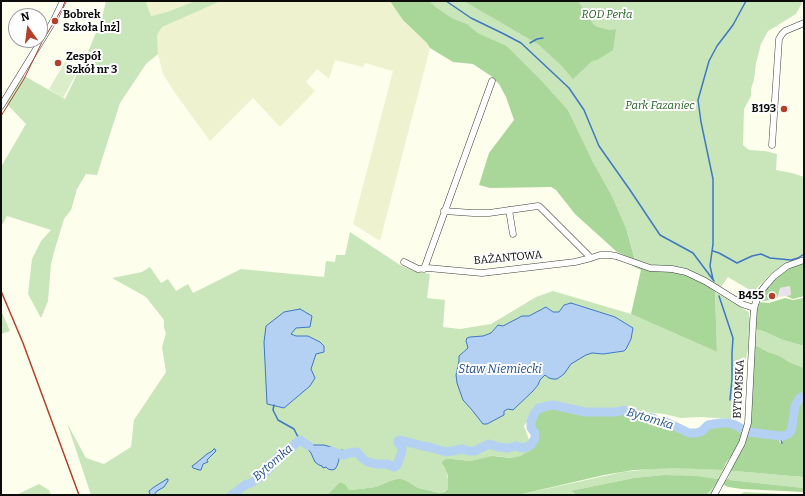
<!DOCTYPE html>
<meta charset="utf-8">
<style>
body{margin:0}
#map{position:relative;width:805px;height:496px;overflow:hidden;background:#fefeed;font-family:Bitter,serif}
canvas{display:block}
.frame{position:absolute;inset:0;border:2px solid #0c0c0c;pointer-events:none}
.north{position:absolute;left:8px;top:8px;width:40px;height:40px;box-sizing:border-box;background:#fff;border:1px solid #9e9e9e;border-radius:50%;rotate:346deg;font-size:11px;font-weight:700;line-height:16px;text-align:center;color:#0c0c0c}
.north::after{content:'';display:block;margin:auto;width:14px;height:18px;background:#b4402c;clip-path:polygon(50% 0,100% 100%,50% 72%,0 100%)}
</style>
<div id="map">
<canvas width="805" height="496"></canvas>
<div class="frame"></div>
<div class="north">N</div>
</div>
<script>
const ctx = document.querySelector('canvas').getContext('2d');
ctx.lineJoin = 'round';
function fillPath(path, color) { ctx.fillStyle = color; ctx.fill(path, 'evenodd'); }
const poly = rows => new Path2D(rows.map(r => 'M' + r).join(''));
function strokePath(path, color, width, dash) { ctx.strokeStyle = color; ctx.lineWidth = width; ctx.lineCap = dash ? 'butt' : 'round'; ctx.setLineDash(dash || []); ctx.stroke(path); }
function write(font, color, halo, rows, align = 'center') {
  ctx.font = font + ' Bitter,serif'; ctx.lineWidth = 4; ctx.setLineDash([]); ctx.textBaseline = 'middle'; ctx.strokeStyle = halo; ctx.fillStyle = color; for (const [text, x, y, turn = 0] of rows) {
    ctx.save(); ctx.translate(x, y); ctx.rotate((+turn || 0) * Math.PI / 180); ctx.textAlign = isNaN(turn) ? turn : align; if (halo) ctx.strokeText(text, 0, 0); ctx.fillText(text, 0, 0); ctx.restore();
  }
}
fillPath(poly([
 [790,286,791,295,779,297,780,288]
]), '#ebe1ea');
fillPath(poly([
 [146,1,195,1,167,12,151,16,146,2],
 [221,1,393,1,427,39,430,48,380,241,353,224,393,71,365,63,363,67,335,60,329,79,317,69,306,82,315,91,280,127,253,98,210,141,175,93,163,74,158,54,157,35,162,27]
]), '#eff2ce');
fillPath(poly([
 [106,1,146,1,146,2,151,16,167,12,195,1,221,1,162,27,157,35,158,54,146,64,120,103,97,175,86,174,77,189,71,210,64,219,54,252,51,264,48,301,41,318,28,294,32,259,41,241,51,230,7,216,1,227,1,167,26,124,5,102,21,74,65,99,88,52,102,18],
 [429,1,803,1,796,14,768,31,761,44,756,63,754,80,751,89,751,96,744,109,743,145,749,150,765,151,777,154,776,170,792,173,804,177,804,257,786,263,771,274,753,292,728,277,720,288,632,266,635,259,626,228,612,196,593,162,568,110,542,81,507,46,478,33,467,24,452,18,436,7],
 [350,232,400,265,413,271,430,274,427,298,445,300,443,327,460,329,491,324,536,297,553,291,631,314,717,352,715,292,747,311,749,313,749,317,751,317,748,349,735,419,700,417,681,418,664,414,615,409,593,409,560,404,538,405,524,426,532,448,529,451,520,456,512,458,496,456,470,461,452,459,443,466,447,473,449,486,448,489,441,493,423,489,418,488,407,481,402,479,397,479,390,481,376,487,351,490,348,489,346,485,342,483,339,483,327,495,91,495,67,423,86,458,104,464,131,447,134,420,166,372,162,347,166,333,164,328,164,320,146,297,112,278,142,272,150,267,161,283,168,279,176,291,188,284,193,293,241,269,324,277,326,261,335,262,336,255,345,255],
 [571,303,615,317,633,328,631,339,624,351,603,354,592,353,586,355,571,364,564,374,557,379,553,379,549,378,545,375,540,380,538,385,533,391,513,410,509,409,504,411,495,419,487,424,477,415,463,400,459,366,459,356,468,348,466,341,470,337,483,336,491,333,498,325,503,326,522,316,529,316,546,307,553,312,559,312,564,305],
 [1,310,10,331,1,334],
 [755,329,763,331,783,340,804,346,804,368,789,362,780,356,768,352,763,349,754,345],
 [659,468,685,468,723,470,712,495,706,495,713,488,719,479,681,476,664,475,634,478,570,491,576,495,518,495,623,472],
 [730,471,734,471,804,477,804,488,730,480,728,478],
 [39,484,49,490,51,495,16,495],
 [744,492,804,495,762,495,741,494]
]), '#c8e6b9');
fillPath(poly([
 [390,1,429,1,436,7,452,18,467,24,478,33,507,46,542,81,568,110,593,162,612,196,626,228,635,260,617,252,575,214,556,190,551,187,490,188,479,185,489,153,514,120,506,97,499,84,491,76,473,64,453,62,430,48,427,43,403,20],
 [464,1,578,1,593,24,597,27,610,30,616,29,613,50,597,60,592,61,573,79,561,65,538,44],
 [804,261,804,296,793,299,786,296,791,295,790,286,780,288,778,297,775,299,775,294,770,294,770,300,764,301,758,300,760,295,785,269],
 [632,266,649,270,670,271,684,273,714,289,713,290,715,292,717,352,631,314,641,270],
 [785,298,793,300,804,298,804,346,783,340,763,331,755,329,758,302,769,303],
 [754,345,759,347,768,352,780,356,789,362,804,368,804,393,799,396,795,401,791,416,788,431,784,434,780,434,769,432,748,430],
 [804,397,804,477,734,471,730,471,747,433,777,438,779,439,780,443,783,442,782,438,786,438,792,432,797,405],
 [548,407,553,407,577,413,585,413,614,414,624,411,629,415,637,415,642,418,652,419,654,422,657,423,668,424,687,434,694,435,698,434,705,431,710,427,725,424,735,426,743,431,740,442,732,455,726,463,723,470,673,468,634,470,604,475,518,495,327,495,339,483,342,483,346,485,348,489,351,490,376,487,390,481,397,479,402,479,407,481,418,488,423,489,440,493,444,492,448,489,448,476,447,473,442,463,443,461,446,459,452,459,470,461,493,456,511,458,520,456,529,451,537,442,538,437,536,432,533,429,534,421,538,411,542,409],
 [664,475,694,476,719,479,713,488,706,495,576,495,574,493,570,491,634,478],
 [728,478,730,480,804,488,804,492,742,489,728,487,724,485,724,483]
]), '#a9d699');
fillPath(poly([
 [65,62,79,69,63,98,49,89]
]), '#dbeeca');
const water = poly([
 [571,303,615,317,633,328,631,339,626,349,624,351,603,354,592,353,586,355,571,364,564,374,557,379,553,379,549,378,545,375,540,380,538,385,533,391,513,410,508,409,504,411,504,415,487,424,483,424,472,410,463,400,457,383,456,375,459,361,459,356,468,348,466,341,467,338,470,337,483,336,491,333,498,325,503,326,522,316,529,316,546,307,553,312,559,312,564,305,571,303],
 [300,309,312,316,310,327,296,328,291,334,296,336,308,336,320,342,324,346,324,352,316,354,311,369,315,378,310,386,284,408,267,404,264,342,266,326,284,312,300,309],
 [300,438,311,445,324,445,331,447,337,451,343,450,341,456,338,455,337,456,339,460,337,466,335,469,332,470,328,469,326,467,323,468,322,466,319,465,315,462,311,453,306,447,299,441,299,439,300,438],
 [214,449,215,449,216,451,207,460,208,462,203,464,201,470,199,470,193,468,192,466,195,464,207,454,212,451,214,449],
 [167,479,168,479,168,481,164,487,157,491,154,495,150,495,149,491,154,487,167,479]
]);
fillPath(water, '#b4d0f2');
strokePath(water, '#3f77c5', 1);
strokePath(poly([
 [446,1,471,18,504,34,521,43,569,88,584,110,599,146,630,190,660,235,693,253,714,281],
 [530,43,537,39,543,38],
 [713,251,719,253,737,263,752,256,761,254,770,258,791,260,798,258,804,254],
 [713,279,710,266,713,244,713,179,701,122,698,100,709,61,717,46,733,25,746,1],
 [719,296,733,338,732,353,732,379,730,400],
 [274,405,273,410,278,420,294,429,297,435,300,439],
 [780,436,782,443]
]), '#3f77c5', 1.5);
strokePath(poly([
 [749,432,780,436,784,436,788,434,791,431,792,427,795,406,800,398,804,396],
 [331,451,338,454,345,455,348,453,357,452,363,459,368,462,376,464,387,464,394,467,397,465,402,451,402,448,398,443,398,441,400,440,423,446,429,447,446,452,463,449,469,451,475,451,489,444,498,447,508,448,515,446,524,448,531,445,535,438,535,433,531,428,531,422,534,414,539,408,548,406,553,405,585,412,616,412,624,410,631,414,637,414,645,417,653,418,657,422,666,422,689,433,697,433,702,431,708,425,721,423,730,423,735,425,744,430],
 [232,495,245,485,251,483,263,475,270,468,279,456,290,450,292,447,300,440,309,446]
]), '#b4d0f2', 9);
const minor = poly([
 [1,106,54,20,63,1],
 [772,145,779,39,782,34,785,31,804,23],
 [509,210,513,234],
 [444,211,473,213,489,213,538,206,540,207,591,258],
 [404,262,418,269,428,268,482,273,575,262,591,258,600,255,610,255,616,256,650,268,672,269,686,272,705,281,742,304,754,308],
 [424,269,492,81],
 [714,495,742,443,748,423,753,324,754,308,757,299,759,294,766,285,774,276,787,266,804,260]
]);
strokePath(minor, '#3f3f3f', 7);
strokePath(minor, '#fff', 6);
strokePath(poly([
 [1,116,24,79,42,42,63,7,65,1]
]), '#b4402c', 1);
strokePath(poly([
 [1,291,23,343,79,495]
]), '#b4402c', 1.5);
for (const [x, y, r, color] of [
 [55,21,4,"#b4402c"],
 [58,63,4,"#b4402c"],
 [784,109,4,"#b4402c"],
 [772,296,4,"#b4402c"]
]) { const dot = new Path2D(); dot.arc(x, y, r, 0, 2 * Math.PI); ctx.fillStyle = color; ctx.fill(dot); strokePath(dot, '#fff', 1.5); }
write('bold 11px', '#0c0c0c', '#fff', [
 ["Bobrek",63,15],
 ["Szkoła [nż]",63,28],
 ["Zespół",66,57],
 ["Szkół nr 3",66,70],
 ["B193",776,109,"right"],
 ["B455",764,296,"right"]
], 'left');
write('italic 11px', '#226021', '#fff', [
 ["ROD Perła",607,15],
 ["Park Fazaniec",660,106]
]);
write('11px', '#0c0c0c', '#fff', [
 ["BAŻANTOWA",508,258,-5],
 ["BYTOMSKA",739,389,-87]
]);
write('italic 12px', '#1d4b97', '#fff', [
 ["Staw Niemiecki",500,370],
 ["Bytomka",650,419,17],
 ["Bytomka",273,463,-41]
]);
</script>
